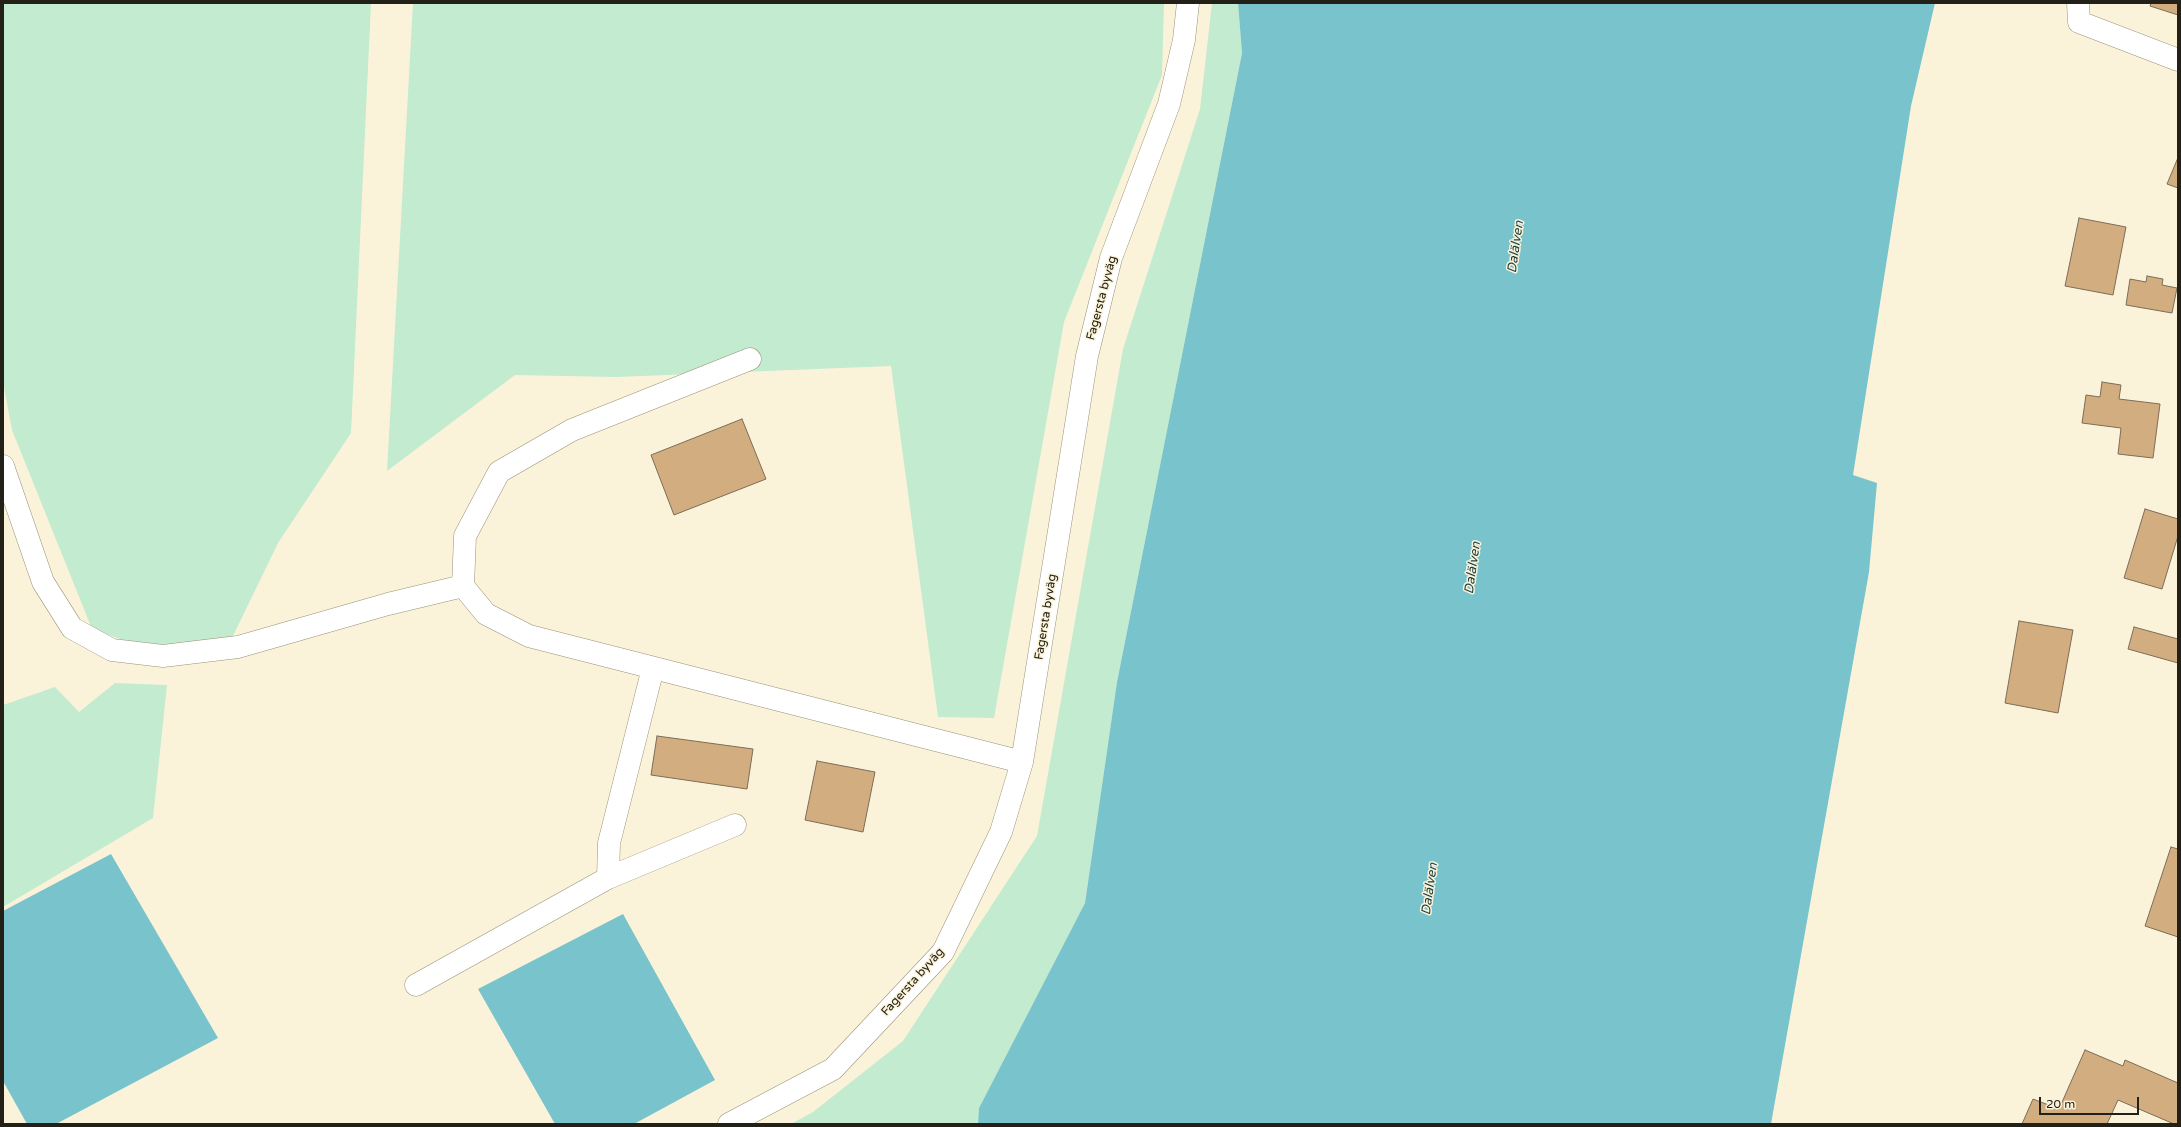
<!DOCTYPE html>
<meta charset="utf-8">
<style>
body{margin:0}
#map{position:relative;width:2181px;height:1127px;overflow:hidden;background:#fbf3d9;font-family:"Varela Round",sans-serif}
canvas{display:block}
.frame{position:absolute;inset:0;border:4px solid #232017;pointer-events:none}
.scale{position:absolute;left:2039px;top:1097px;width:100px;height:18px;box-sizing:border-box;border:2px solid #232017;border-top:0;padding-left:5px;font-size:12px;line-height:14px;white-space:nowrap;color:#232017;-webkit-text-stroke:3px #fbf3d9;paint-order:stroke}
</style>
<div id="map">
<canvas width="2181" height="1127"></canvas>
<div class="frame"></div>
<div class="scale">20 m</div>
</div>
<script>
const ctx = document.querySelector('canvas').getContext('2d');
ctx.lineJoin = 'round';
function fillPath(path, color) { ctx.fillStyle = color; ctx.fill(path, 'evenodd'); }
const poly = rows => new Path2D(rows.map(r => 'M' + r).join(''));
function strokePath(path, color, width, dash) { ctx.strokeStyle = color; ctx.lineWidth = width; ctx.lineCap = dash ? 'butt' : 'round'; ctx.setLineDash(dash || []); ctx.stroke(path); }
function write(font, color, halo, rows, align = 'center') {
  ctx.font = font + ' "Varela Round",sans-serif'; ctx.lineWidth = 3; ctx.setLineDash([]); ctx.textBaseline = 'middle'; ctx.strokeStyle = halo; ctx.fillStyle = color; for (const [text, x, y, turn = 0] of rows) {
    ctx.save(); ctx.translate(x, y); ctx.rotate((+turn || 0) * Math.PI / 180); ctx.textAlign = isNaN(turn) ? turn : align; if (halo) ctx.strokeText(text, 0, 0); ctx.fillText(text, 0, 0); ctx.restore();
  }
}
fillPath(poly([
 [3,3,371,3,351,433,278,543,232,638,151,650,92,629,12,430,3,382],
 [413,3,1164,3,1162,75,1064,322,994,718,938,717,891,366,617,377,515,375,387,471],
 [1212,3,1238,3,1242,53,1117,682,1085,903,979,1108,978,1124,791,1124,813,1112,903,1041,1037,836,1123,349,1200,109],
 [115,683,167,685,153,818,3,907,3,705,55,687,79,712]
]), '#c2ebcf');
fillPath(poly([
 [1238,3,1935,3,1911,106,1853,475,1877,483,1869,572,1771,1124,978,1124,979,1108,1085,903,1117,682,1242,53],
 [111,854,218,1038,56,1124,27,1124,3,1081,3,911],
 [623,914,715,1080,634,1124,555,1124,478,989]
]), '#78c3cc');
const building = poly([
 [2151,3,2178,3,2178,15,2150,6,2151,3],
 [2177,160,2178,160,2178,188,2167,184,2177,160],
 [2079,218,2126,227,2113,295,2065,286,2079,218],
 [2147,276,2163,279,2162,285,2177,288,2172,313,2126,305,2130,279,2146,282,2147,276],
 [2102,382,2121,385,2119,399,2160,404,2153,458,2118,454,2121,428,2082,423,2086,395,2100,397,2102,382],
 [742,419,766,479,674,515,651,455,742,419],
 [2145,509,2178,519,2178,536,2162,589,2124,578,2145,509],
 [2019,621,2073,630,2058,713,2005,703,2019,621],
 [2134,627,2178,639,2178,663,2128,649,2134,627],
 [657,736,753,749,747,789,651,775,657,736],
 [817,761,875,772,863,832,805,820,817,761],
 [2171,847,2178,849,2178,937,2145,926,2171,847],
 [2085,1050,2123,1066,2125,1060,2178,1083,2178,1124,2174,1124,2118,1100,2107,1124,2022,1124,2033,1099,2059,1109,2085,1050]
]);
fillPath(building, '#d2ad7f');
strokePath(building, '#7c6c59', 1);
const minor = poly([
 [2078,3,2079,22,2178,60],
 [750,359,572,430,499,472,465,536,463,586,486,614,529,636,1022,762],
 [3,466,43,582,72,628,112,650,163,656,238,647,388,604,463,586],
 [608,878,609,843,653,668],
 [416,985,608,878,735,825],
 [729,1124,833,1069,943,952,1001,832,1022,762,1087,356,1111,258,1169,104,1184,40,1188,3]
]);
strokePath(minor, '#989179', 23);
strokePath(minor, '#fff', 22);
write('12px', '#232017', '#fbf3d9', [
 ["Fagersta byväg",1102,298,-75],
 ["Fagersta byväg",1046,617,-81],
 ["Fagersta byväg",913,982,-48]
]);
write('italic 13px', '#193d41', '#fbf3d9', [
 ["Dalälven",1516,247,-82],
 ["Dalälven",1473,568,-82],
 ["Dalälven",1430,889,-82]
]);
</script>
